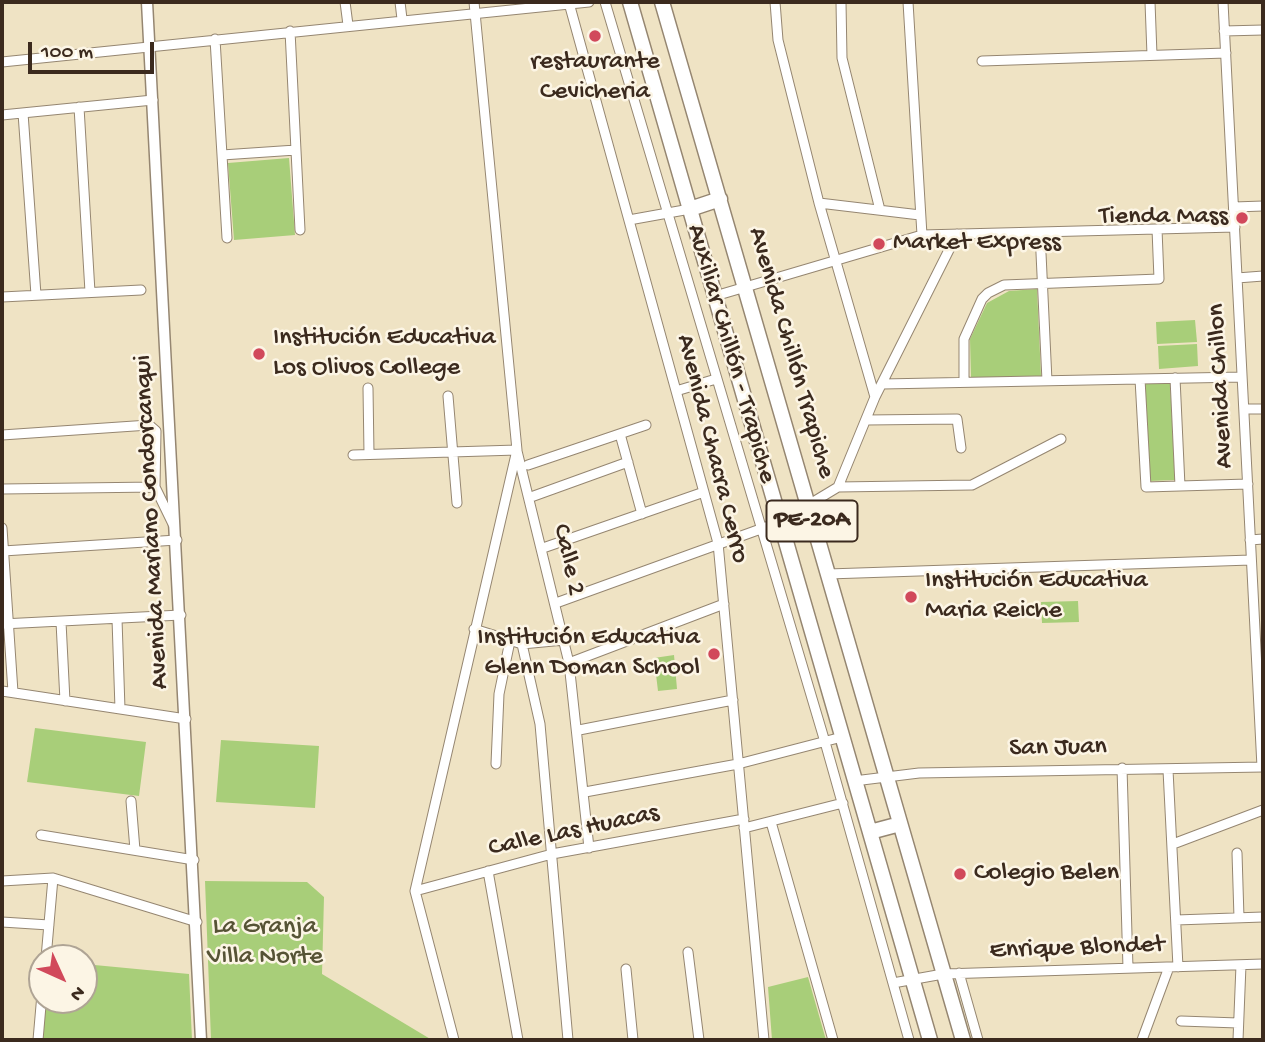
<!DOCTYPE html>
<meta charset="utf-8">
<style>
body{margin:0}
#map{position:relative;width:1265px;height:1042px;overflow:hidden;background:#efe3c4;font-family:"Gochi Hand",sans-serif}
canvas{display:block}
.frame{position:absolute;inset:0;border:4px solid #3b2a1e;pointer-events:none}
.north{position:absolute;left:28px;top:944px;width:70px;height:70px;box-sizing:border-box;background:#fcf5e5;border:2px solid #afa495;border-radius:50%;rotate:135deg;font-size:19px;font-weight:700;line-height:28px;text-align:center;color:#3b2a1e}
.north::after{content:'';display:block;margin:auto;width:24px;height:32px;background:#d1495b;clip-path:polygon(50% 0,100% 100%,50% 72%,0 100%)}
.scale{position:absolute;left:28px;top:42px;width:126px;height:32px;box-sizing:border-box;border:4px solid #3b2a1e;border-top:0;padding-left:9px;font-size:21px;line-height:24px;white-space:nowrap;color:#3b2a1e;-webkit-text-stroke:5px #fcf5e5;paint-order:stroke}
</style>
<div id="map">
<canvas width="1265" height="1042"></canvas>
<div class="frame"></div>
<div class="north">N</div>
<div class="scale">100 m</div>
</div>
<script>
const ctx = document.querySelector('canvas').getContext('2d');
ctx.lineJoin = 'round';
function fillPath(path, color) { ctx.fillStyle = color; ctx.fill(path, 'evenodd'); }
const poly = rows => new Path2D(rows.map(r => 'M' + r).join(''));
function strokePath(path, color, width, dash) { ctx.strokeStyle = color; ctx.lineWidth = width; ctx.lineCap = dash ? 'butt' : 'round'; ctx.setLineDash(dash || []); ctx.stroke(path); }
function write(font, color, halo, rows, align = 'center') {
  ctx.font = font + ' "Gochi Hand",sans-serif'; ctx.lineWidth = 5; ctx.setLineDash([]); ctx.textBaseline = 'middle'; ctx.strokeStyle = halo; ctx.fillStyle = color; for (const [text, x, y, turn = 0] of rows) {
    ctx.save(); ctx.translate(x, y); ctx.rotate((+turn || 0) * Math.PI / 180); ctx.textAlign = isNaN(turn) ? turn : align; if (halo) ctx.strokeText(text, 0, 0); ctx.fillText(text, 0, 0); ctx.restore();
  }
}
fillPath(poly([
 [289,158,295,235,234,240,228,163],
 [1037,289,1041,376,971,378,970,339,987,303,1009,291],
 [1195,320,1197,342,1157,344,1156,322],
 [1197,344,1198,366,1159,369,1158,346],
 [1170,382,1175,480,1149,481,1144,384],
 [1078,601,1079,622,1042,623,1041,602],
 [674,655,677,689,658,691,654,658],
 [35,728,146,742,139,796,27,782],
 [221,740,319,746,315,808,216,802],
 [205,881,307,882,324,897,322,974,432,1040,211,1040],
 [84,964,189,974,192,1040,43,1040,45,1000,84,1000],
 [808,977,826,1040,772,1040,768,987]
]), '#a8ce79');
const minor = poly([
 [345,2,348,25],
 [400,2,402,19],
 [605,2,825,742,909,1040],
 [775,2,778,40,819,203,875,397],
 [841,2,842,58,880,210],
 [908,2,922,235],
 [1150,2,1152,55],
 [1223,2,1262,767],
 [569,3,718,543,764,1040],
 [290,31,300,230],
 [1224,31,1263,30],
 [215,39,227,238],
 [982,61,1226,53],
 [2,62,589,2],
 [79,107,90,292],
 [23,113,36,295],
 [2,115,153,100],
 [222,155,296,150],
 [819,203,920,215],
 [1234,207,1263,206],
 [629,220,690,209],
 [1040,232,1047,381],
 [1237,278,1263,276],
 [715,296,922,235,1235,227],
 [2,297,141,290],
 [1175,378,1180,486],
 [1140,379,1146,487,1248,484],
 [964,382,964,339,982,299,988,293,1004,285,1159,279,1157,229],
 [882,384,1242,377],
 [368,388,369,454],
 [676,391,716,379],
 [448,396,457,503],
 [1244,409,1263,409],
 [867,420,957,419,961,448],
 [620,434,642,514],
 [2,435,149,425,156,431,155,487],
 [517,451,569,663,589,848],
 [353,455,517,450],
 [528,465,646,425],
 [838,487,875,397,957,234],
 [2,489,155,487,173,524],
 [531,497,628,462],
 [2,528,13,692],
 [1250,540,1263,539],
 [543,548,704,492],
 [3,551,177,540],
 [828,574,1251,560],
 [556,603,780,522,838,487,972,485,1061,439],
 [117,619,120,709],
 [61,622,65,701],
 [2,624,181,615],
 [474,629,522,644,564,640],
 [522,644,540,724,568,1040],
 [569,663,724,604],
 [2,691,186,719],
 [579,730,733,700],
 [496,764,499,694,510,641],
 [1122,768,1128,968],
 [1168,770,1178,967],
 [854,781,919,773,1263,767],
 [585,792,738,764,842,737],
 [131,801,135,850],
 [771,822,833,1040],
 [744,828,843,803],
 [41,835,194,860],
 [1173,844,1263,810],
 [1237,853,1239,918],
 [488,871,518,1040],
 [2,881,53,878,197,922],
 [415,891,552,854,744,819],
 [1176,920,1263,917],
 [2,922,49,925],
 [688,952,699,1040],
 [46,958,53,878],
 [626,969,633,1040],
 [959,973,978,1040],
 [893,983,943,974,1263,964],
 [1181,1021,1238,1023],
 [38,1040,42,994],
 [454,1040,415,891,517,450,474,2],
 [1142,1040,1169,967],
 [1238,1040,1241,965]
]);
const tertiary = poly([
 [147,2,201,1040]
]);
const primary = poly([
 [630,2,930,1040],
 [662,2,963,1040],
 [690,209,720,199],
 [870,832,900,824]
]);
strokePath(minor, '#958671', 11);
strokePath(tertiary, '#958671', 13);
strokePath(primary, '#958671', 17);
strokePath(minor, '#fff', 9);
strokePath(tertiary, '#fff', 10);
strokePath(primary, '#fff', 14);
for (const [x, y, r, color] of [
 [595,36,7,"#d1495b"],
 [1242,218,7,"#d1495b"],
 [879,244,7,"#d1495b"],
 [259,354,7,"#d1495b"],
 [911,597,7,"#d1495b"],
 [714,654,7,"#d1495b"],
 [960,874,7,"#d1495b"]
]) { const dot = new Path2D(); dot.arc(x, y, r, 0, 2 * Math.PI); ctx.fillStyle = color; ctx.fill(dot); strokePath(dot, '#fcf5e5', 2.5); }
for (const [x, y, w] of [
 [812,521,91]
]) { const box = new Path2D(); box.roundRect(x - w / 2, y - 20.5, w, 41, 5); ctx.fillStyle = '#fcf5e5'; ctx.fill(box); strokePath(box, '#3b2a1e', 2); }
write('bold 24px', '#3b2a1e', null, [
 ["PE-20A",812,521]
]);
write('26px', '#3b2a1e', '#fcf5e5', [
 ["restaurante",595,63,"center"],
 ["Cevicheria",595,93,"center"],
 ["Tienda Mass",1228,218,"right"],
 ["Market Express",893,244],
 ["Institución Educativa",273,339],
 ["Los Olivos College",273,369],
 ["Institución Educativa",925,582],
 ["Maria Reiche",925,612],
 ["Institución Educativa",700,639,"right"],
 ["Glenn Doman School",700,669,"right"],
 ["Colegio Belen",974,874]
], 'left');
write('26px', '#3b2a1e', '#fcf5e5', [
 ["Avenida Chillón Trapiche",790,353,74],
 ["Auxiliar Chillón - Trapiche",730,354,74],
 ["Avenida Chillon",1222,386,-93],
 ["Avenida Chacra Cerro",711,449,76],
 ["Avenida Mariano Condorcanqui",153,522,-93],
 ["Calle 2",567,560,77],
 ["San Juan",1058,749,-1],
 ["Calle Las Huacas",574,832,-12],
 ["Enrique Blondet",1077,949,-2]
]);
write('26px', '#565335', '#fcf5e5', [
 ["La Granja",265,928],
 ["Villa Norte",265,958]
]);
</script>
